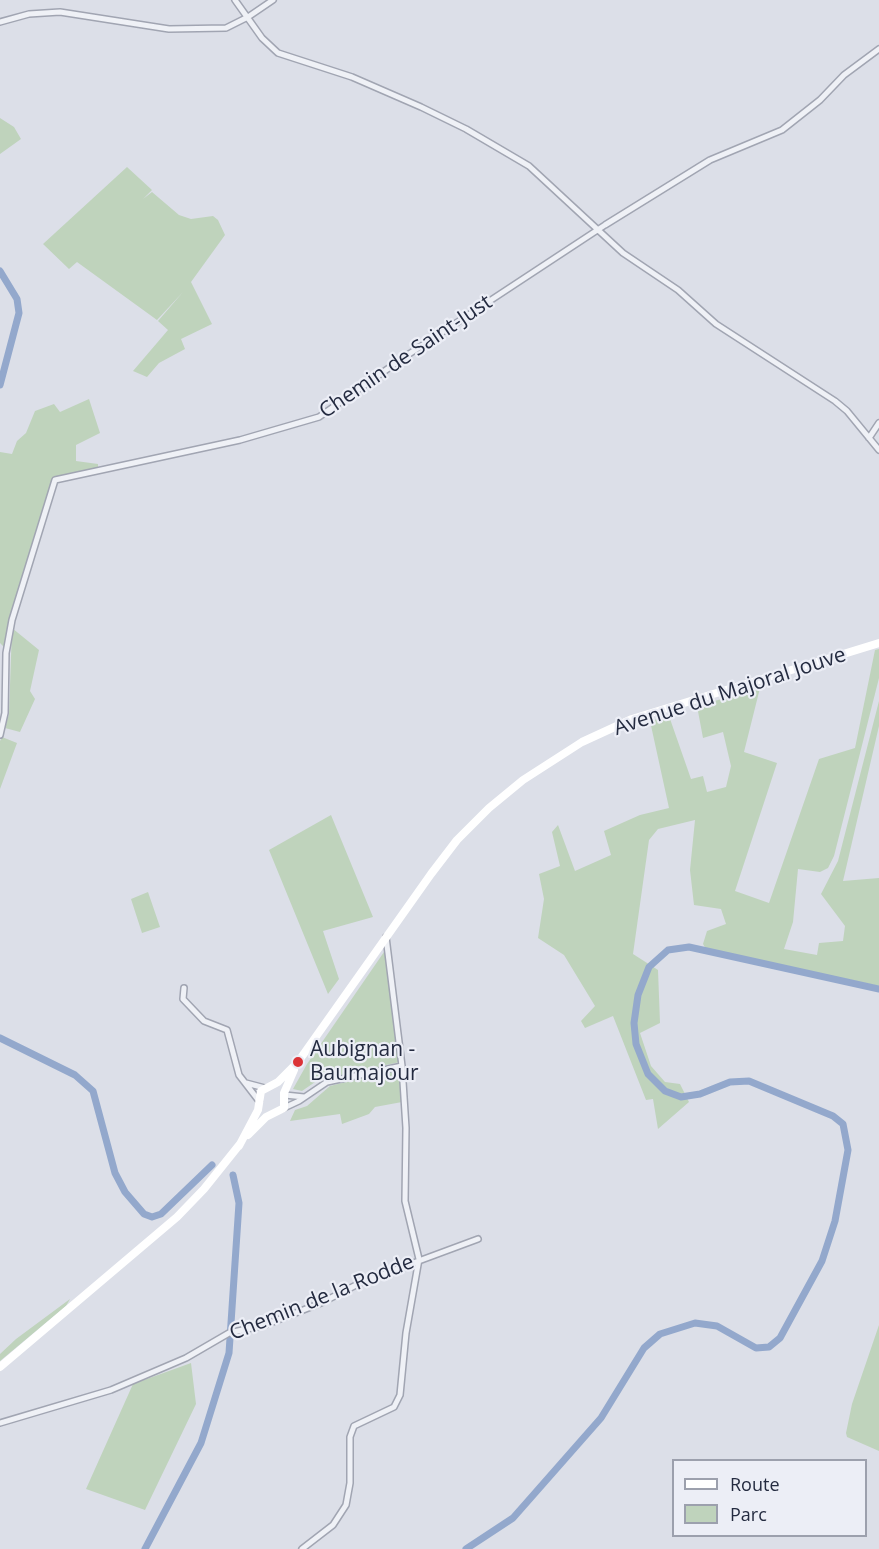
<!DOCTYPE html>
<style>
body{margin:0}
#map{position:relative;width:879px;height:1549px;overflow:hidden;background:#dcdfe8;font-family:"Open Sans",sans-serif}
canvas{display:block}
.legend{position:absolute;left:672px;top:1459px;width:195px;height:78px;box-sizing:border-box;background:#eceef6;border:2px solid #9ca0ad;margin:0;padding:8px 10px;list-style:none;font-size:18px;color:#242b40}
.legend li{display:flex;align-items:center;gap:12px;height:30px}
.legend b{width:30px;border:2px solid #9ca0ad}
</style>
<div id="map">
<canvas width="879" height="1549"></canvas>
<ul class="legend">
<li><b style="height:8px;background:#fff"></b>Route</li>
<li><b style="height:16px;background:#bfd3bc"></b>Parc</li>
</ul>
</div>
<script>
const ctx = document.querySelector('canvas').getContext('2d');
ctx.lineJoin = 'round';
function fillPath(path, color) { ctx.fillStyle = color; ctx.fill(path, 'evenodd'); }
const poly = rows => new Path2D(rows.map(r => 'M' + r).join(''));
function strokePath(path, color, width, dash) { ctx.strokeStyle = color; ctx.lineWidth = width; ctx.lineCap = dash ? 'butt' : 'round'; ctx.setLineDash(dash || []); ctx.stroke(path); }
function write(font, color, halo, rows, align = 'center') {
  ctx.font = font + ' "Open Sans",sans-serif'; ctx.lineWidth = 4.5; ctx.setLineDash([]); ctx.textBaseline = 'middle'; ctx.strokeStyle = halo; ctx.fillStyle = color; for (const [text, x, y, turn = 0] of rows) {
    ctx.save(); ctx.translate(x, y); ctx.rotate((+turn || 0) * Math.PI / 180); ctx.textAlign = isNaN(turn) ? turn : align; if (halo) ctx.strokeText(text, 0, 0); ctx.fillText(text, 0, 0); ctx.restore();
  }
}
fillPath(poly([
 [0,118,14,127,21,139,0,154],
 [127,167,152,190,143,199,152,192,179,215,191,219,213,216,218,220,225,235,191,282,212,324,181,339,185,349,159,363,147,377,133,371,168,330,158,321,183,292,157,320,77,262,69,269,43,244],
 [89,399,100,433,76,445,76,461,98,464,98,468,53,479,10,620,5,648,0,643,0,452,12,454,17,441,26,433,35,411,54,404,60,412],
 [12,628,39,650,30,691,35,699,20,732,5,728,9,714],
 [879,649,879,678,834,856,828,868,820,872,798,869,793,922,784,949,817,955,819,943,843,941,845,926,821,894,838,861,879,701,879,726,843,881,879,878,879,986,706,949,703,944,707,931,726,924,721,909,694,905,690,870,695,820,658,829,649,840,633,954,658,970,660,1023,640,1033,651,1066,665,1082,680,1084,689,1102,658,1129,653,1099,646,1100,613,1016,585,1028,581,1021,595,1006,564,955,538,938,544,899,539,874,560,866,552,832,558,825,575,871,611,855,604,831,640,815,669,808,650,721,669,716,691,779,703,776,707,792,726,787,731,766,723,732,703,738,697,706,760,688,744,752,777,763,735,891,769,903,819,759,855,748,875,650],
 [2,737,17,743,0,789,0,741],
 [331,815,373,917,323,931,339,979,328,994,269,850],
 [148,892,160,927,142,933,131,899],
 [384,952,387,953,400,1062,318,1080,302,1091,293,1089,307,1064],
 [389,1071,397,1074,401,1079,402,1102,375,1107,369,1114,342,1124,340,1114,290,1121,295,1110,307,1106,330,1086],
 [70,1299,66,1306,0,1361,0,1354,16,1339],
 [879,1325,879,1451,847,1437,846,1433,852,1404],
 [191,1363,196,1404,145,1510,86,1489,133,1384]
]), '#bfd3bc');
strokePath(poly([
 [0,271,17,299,19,313,0,385],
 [0,1038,75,1075,93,1091,115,1173,125,1192,144,1214,152,1217,161,1214,212,1165],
 [145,1549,201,1443,229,1353,239,1203,233,1175],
 [466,1549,513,1518,601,1418,644,1348,660,1334,695,1323,717,1326,756,1348,769,1347,780,1338,822,1261,835,1221,848,1150,843,1124,833,1116,749,1081,730,1082,700,1094,681,1097,665,1091,648,1074,636,1044,634,1023,638,995,649,967,668,950,689,947,879,989]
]), '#93a8cc', 7);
const minor = poly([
 [235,0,262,38,278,53,352,77,421,107,466,129,529,166,623,253,678,290,716,324,835,401,847,411,879,450],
 [0,22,29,14,60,12,169,29,226,28,248,17,273,0],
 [869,438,879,423],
 [0,735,5,713,6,653,12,620,55,480,240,440,319,417,406,356,605,225,710,160,782,130,820,100,844,75,879,49],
 [184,988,183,999,204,1021,227,1030,239,1075,259,1101],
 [246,1083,265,1088],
 [285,1095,304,1097],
 [284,1108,299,1101,327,1082,402,1066],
 [0,1423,111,1390,186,1358,229,1333,265,1325,321,1303,362,1282,478,1239],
 [302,1549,333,1525,346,1505,350,1483,350,1437,354,1426,394,1407,400,1395,406,1333,419,1259,405,1201,406,1128,402,1066,386,937]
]);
strokePath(minor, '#a1a5b2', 8);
strokePath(minor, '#eff1f6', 5);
strokePath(poly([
 [248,1135,266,1117,284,1108,284,1093,294,1070],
 [239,1146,258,1110,261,1091,278,1082,298,1062,431,874,457,840,489,808,523,780,582,742,632,719,879,643],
 [0,1367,177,1217,204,1189,240,1144]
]), '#fff', 8);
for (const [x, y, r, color] of [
 [298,1062,6,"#db3337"]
]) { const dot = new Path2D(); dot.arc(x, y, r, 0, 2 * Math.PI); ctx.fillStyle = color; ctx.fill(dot); strokePath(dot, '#eceef6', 2); }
write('21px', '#242b40', '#eceef6', [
 ["Chemin de Saint-Just",406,357,-34],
 ["Avenue du Majoral Jouve",730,692,-18],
 ["Chemin de la Rodde",322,1298,-22]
]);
write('21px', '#242b40', '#eceef6', [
 ["Aubignan -",310,1050],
 ["Baumajour",310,1074]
], 'left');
</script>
